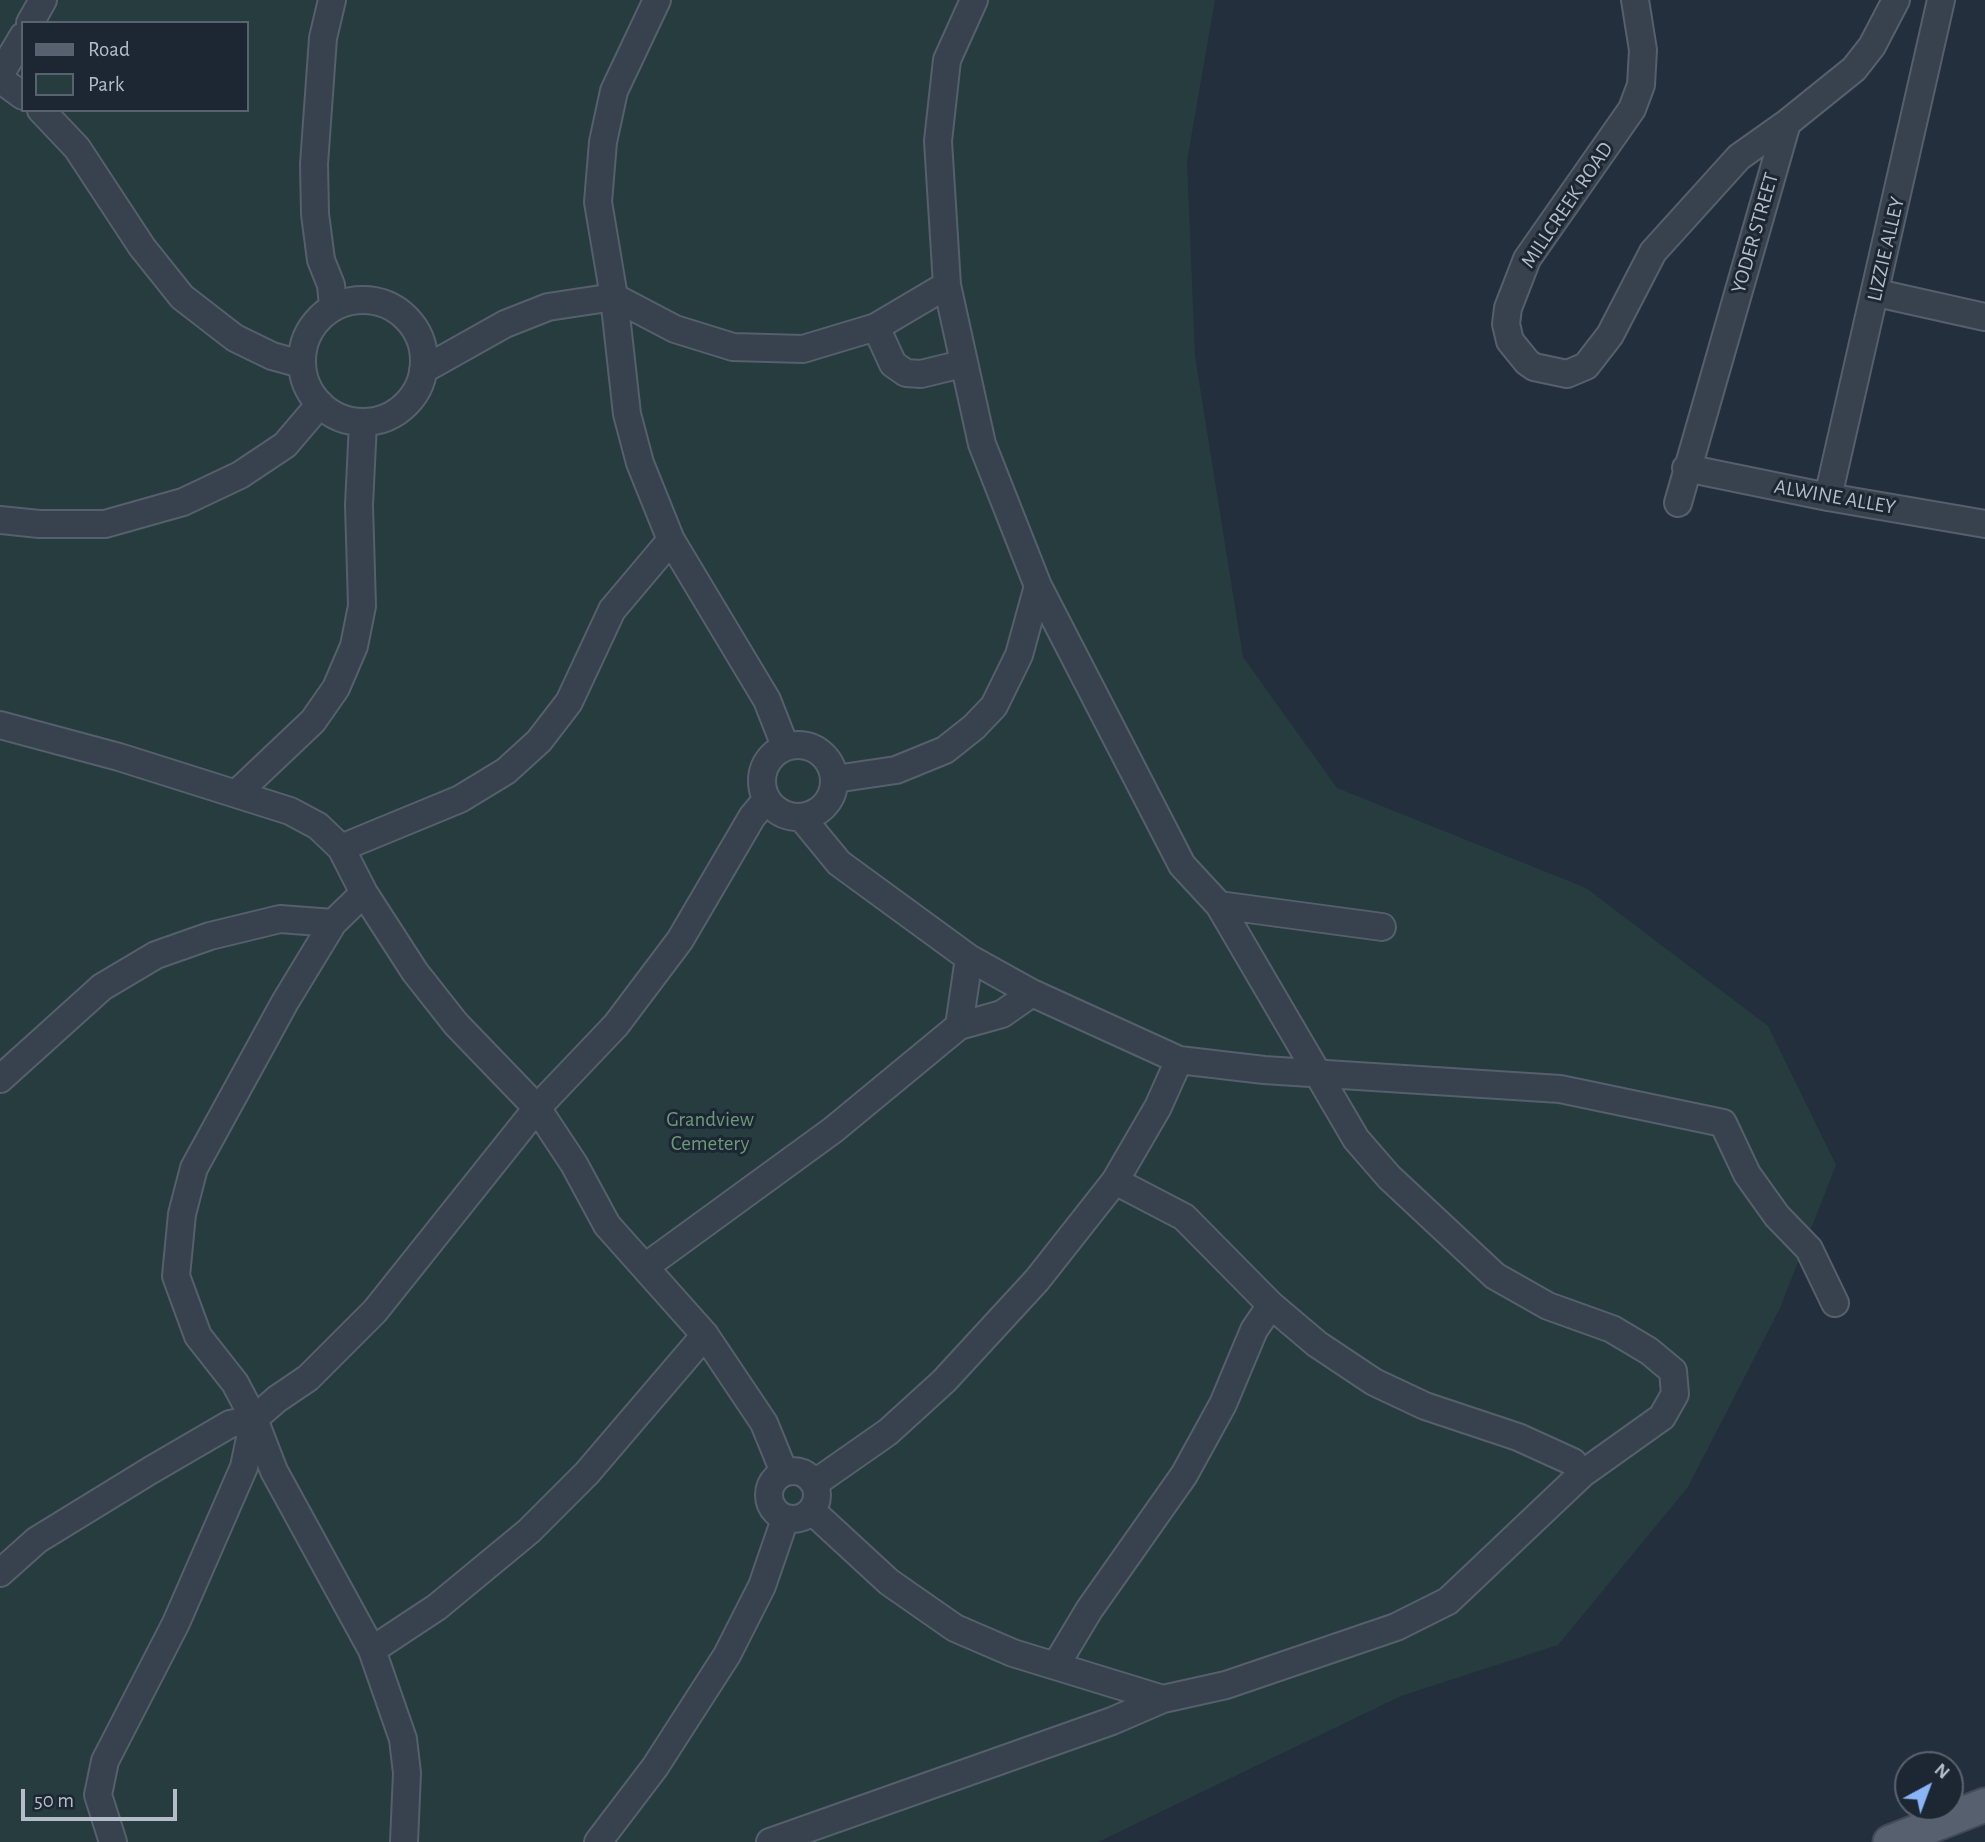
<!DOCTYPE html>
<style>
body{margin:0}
#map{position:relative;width:1985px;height:1842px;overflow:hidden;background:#242f3e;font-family:"Alegreya Sans",sans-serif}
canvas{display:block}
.legend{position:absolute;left:21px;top:21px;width:228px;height:91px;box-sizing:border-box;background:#1d2633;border:2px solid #59626f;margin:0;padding:9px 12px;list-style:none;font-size:21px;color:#b4bcc9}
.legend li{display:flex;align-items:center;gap:14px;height:35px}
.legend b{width:35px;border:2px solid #59626f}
.north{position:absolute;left:1894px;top:1751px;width:70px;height:70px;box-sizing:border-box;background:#1d2633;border:2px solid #59626f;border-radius:50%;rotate:41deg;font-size:19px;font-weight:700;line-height:28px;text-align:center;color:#b4bcc9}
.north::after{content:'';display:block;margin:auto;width:24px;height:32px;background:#8ab4f8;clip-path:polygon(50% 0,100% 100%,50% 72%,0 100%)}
.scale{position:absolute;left:21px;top:1789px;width:156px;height:32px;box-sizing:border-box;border:4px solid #b4bcc9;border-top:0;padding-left:9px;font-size:21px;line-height:24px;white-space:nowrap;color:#b4bcc9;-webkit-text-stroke:5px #1d2633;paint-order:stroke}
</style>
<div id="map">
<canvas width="1985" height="1842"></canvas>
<ul class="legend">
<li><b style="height:9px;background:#56606e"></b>Road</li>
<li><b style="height:19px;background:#263c3f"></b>Park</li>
</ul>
<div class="north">N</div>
<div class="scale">50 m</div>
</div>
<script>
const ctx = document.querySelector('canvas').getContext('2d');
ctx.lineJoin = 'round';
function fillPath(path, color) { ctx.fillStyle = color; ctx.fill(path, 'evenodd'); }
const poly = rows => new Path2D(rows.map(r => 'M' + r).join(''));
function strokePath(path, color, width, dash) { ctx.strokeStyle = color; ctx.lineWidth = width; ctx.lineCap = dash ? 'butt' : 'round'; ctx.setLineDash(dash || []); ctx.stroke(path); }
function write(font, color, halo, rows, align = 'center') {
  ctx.font = font + ' "Alegreya Sans",sans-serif'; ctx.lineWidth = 6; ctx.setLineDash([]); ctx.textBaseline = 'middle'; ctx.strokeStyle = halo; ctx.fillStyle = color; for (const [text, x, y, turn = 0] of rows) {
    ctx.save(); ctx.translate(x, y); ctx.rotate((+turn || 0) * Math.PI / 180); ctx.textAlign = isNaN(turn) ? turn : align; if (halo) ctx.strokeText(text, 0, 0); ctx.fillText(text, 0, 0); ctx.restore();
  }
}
fillPath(poly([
 [0,0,1215,0,1187,161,1195,356,1243,657,1337,788,1586,888,1768,1026,1836,1165,1780,1308,1688,1487,1558,1645,1401,1696,1098,1842,0,1842],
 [23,23,247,23,247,110,23,110]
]), '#263c3f');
const minor = poly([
 [332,0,323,38,314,164,315,214,321,260,331,285,333,307],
 [657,0,614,91,603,142,598,202,614,297,627,414,640,463,671,540,767,700,785,746],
 [1635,0,1643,50,1641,85,1632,109,1527,259,1508,308,1506,324,1510,341,1527,362,1534,367,1567,374,1586,366,1610,335,1653,252,1739,157,1787,123],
 [30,23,43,0],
 [0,75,23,36],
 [0,79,23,96],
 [41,110,77,148,142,247,182,297,235,338,272,356,301,364],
 [1877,293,1985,317],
 '302 361a61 61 0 1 1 122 0a61 61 0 1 1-122 0Z',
 [876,327,893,364,906,373,921,374,962,364],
 [423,370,505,324,548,307,614,297,675,329,733,347,803,349,876,327,947,285],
 [1686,468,1828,497,1985,524],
 [1828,497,1941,0],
 [1678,503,1787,123,1854,69,1872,46,1896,0],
 [0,520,39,524,105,524,183,502,240,475,285,445,320,404],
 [0,725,119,757,290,811,318,826,341,848,364,893,415,972,456,1024,537,1108,574,1164,607,1225,705,1335,764,1423,784,1472],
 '762 781a36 36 0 1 1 72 0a36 36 0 1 1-72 0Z',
 [835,779,896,770,945,750,974,727,994,706,1019,655,1038,586],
 [237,793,313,721,336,688,354,646,362,606,359,505,363,423],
 [802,818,839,863,969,958,1032,993,1179,1060,1264,1070,1560,1089,1723,1123,1747,1174,1777,1216,1809,1249,1835,1303],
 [341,848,460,799,506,771,539,741,569,702,612,610,671,540],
 [364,893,333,923,285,1002,194,1168,182,1214,176,1276,198,1336,235,1383,254,1419,274,1471,372,1650,403,1739,407,1773,404,1842],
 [1219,905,1382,927],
 [959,1026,969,958],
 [0,1079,102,987,156,955,210,936,280,919,333,923],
 [1115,1181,1184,1217,1271,1305,1317,1344,1374,1382,1425,1406,1518,1437,1573,1462,1582,1474],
 [645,1267,833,1130,959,1026,1002,1014,1032,993],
 '769 1495a24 24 0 1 1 48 0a24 24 0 1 1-48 0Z',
 [815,1483,888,1432,944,1381,1037,1280,1115,1181,1158,1107,1179,1060],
 [812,1511,889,1582,955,1628,1013,1653,1163,1699],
 [0,1573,37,1540,151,1470,230,1424,254,1419,277,1399,308,1378,375,1311,537,1108,616,1025,680,940,752,817,766,800],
 [372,1650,437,1607,529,1531,587,1473,705,1335],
 [1056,1665,1089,1610,1184,1475,1223,1404,1254,1330,1271,1305],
 [113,1842,98,1795,105,1761,176,1623,244,1467,254,1419],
 [598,1842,655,1767,727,1655,762,1586,785,1519],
 [770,1842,1112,1721,1163,1699,1226,1685,1396,1627,1448,1601,1582,1474,1662,1417,1675,1394,1673,1371,1649,1351,1612,1329,1548,1306,1495,1276,1389,1177,1356,1139,1219,905,1182,865,1038,586,982,444,947,285,938,141,947,60,974,0]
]);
const major = poly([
 [1890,1842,1985,1805]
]);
strokePath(minor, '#565f6c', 30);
strokePath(major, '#414a57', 37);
strokePath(minor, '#38414e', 26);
strokePath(major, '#56606e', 33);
write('21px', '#b4bcc9', '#1d2633', [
 ["MILLCREEK ROAD",1567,205,-56],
 ["YODER STREET",1755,233,-74],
 ["LIZZIE ALLEY",1886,249,-77],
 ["ALWINE ALLEY",1835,497,10]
]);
write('21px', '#6b9a76', '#1d2633', [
 ["Grandview",710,1120],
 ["Cemetery",710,1144]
]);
</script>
